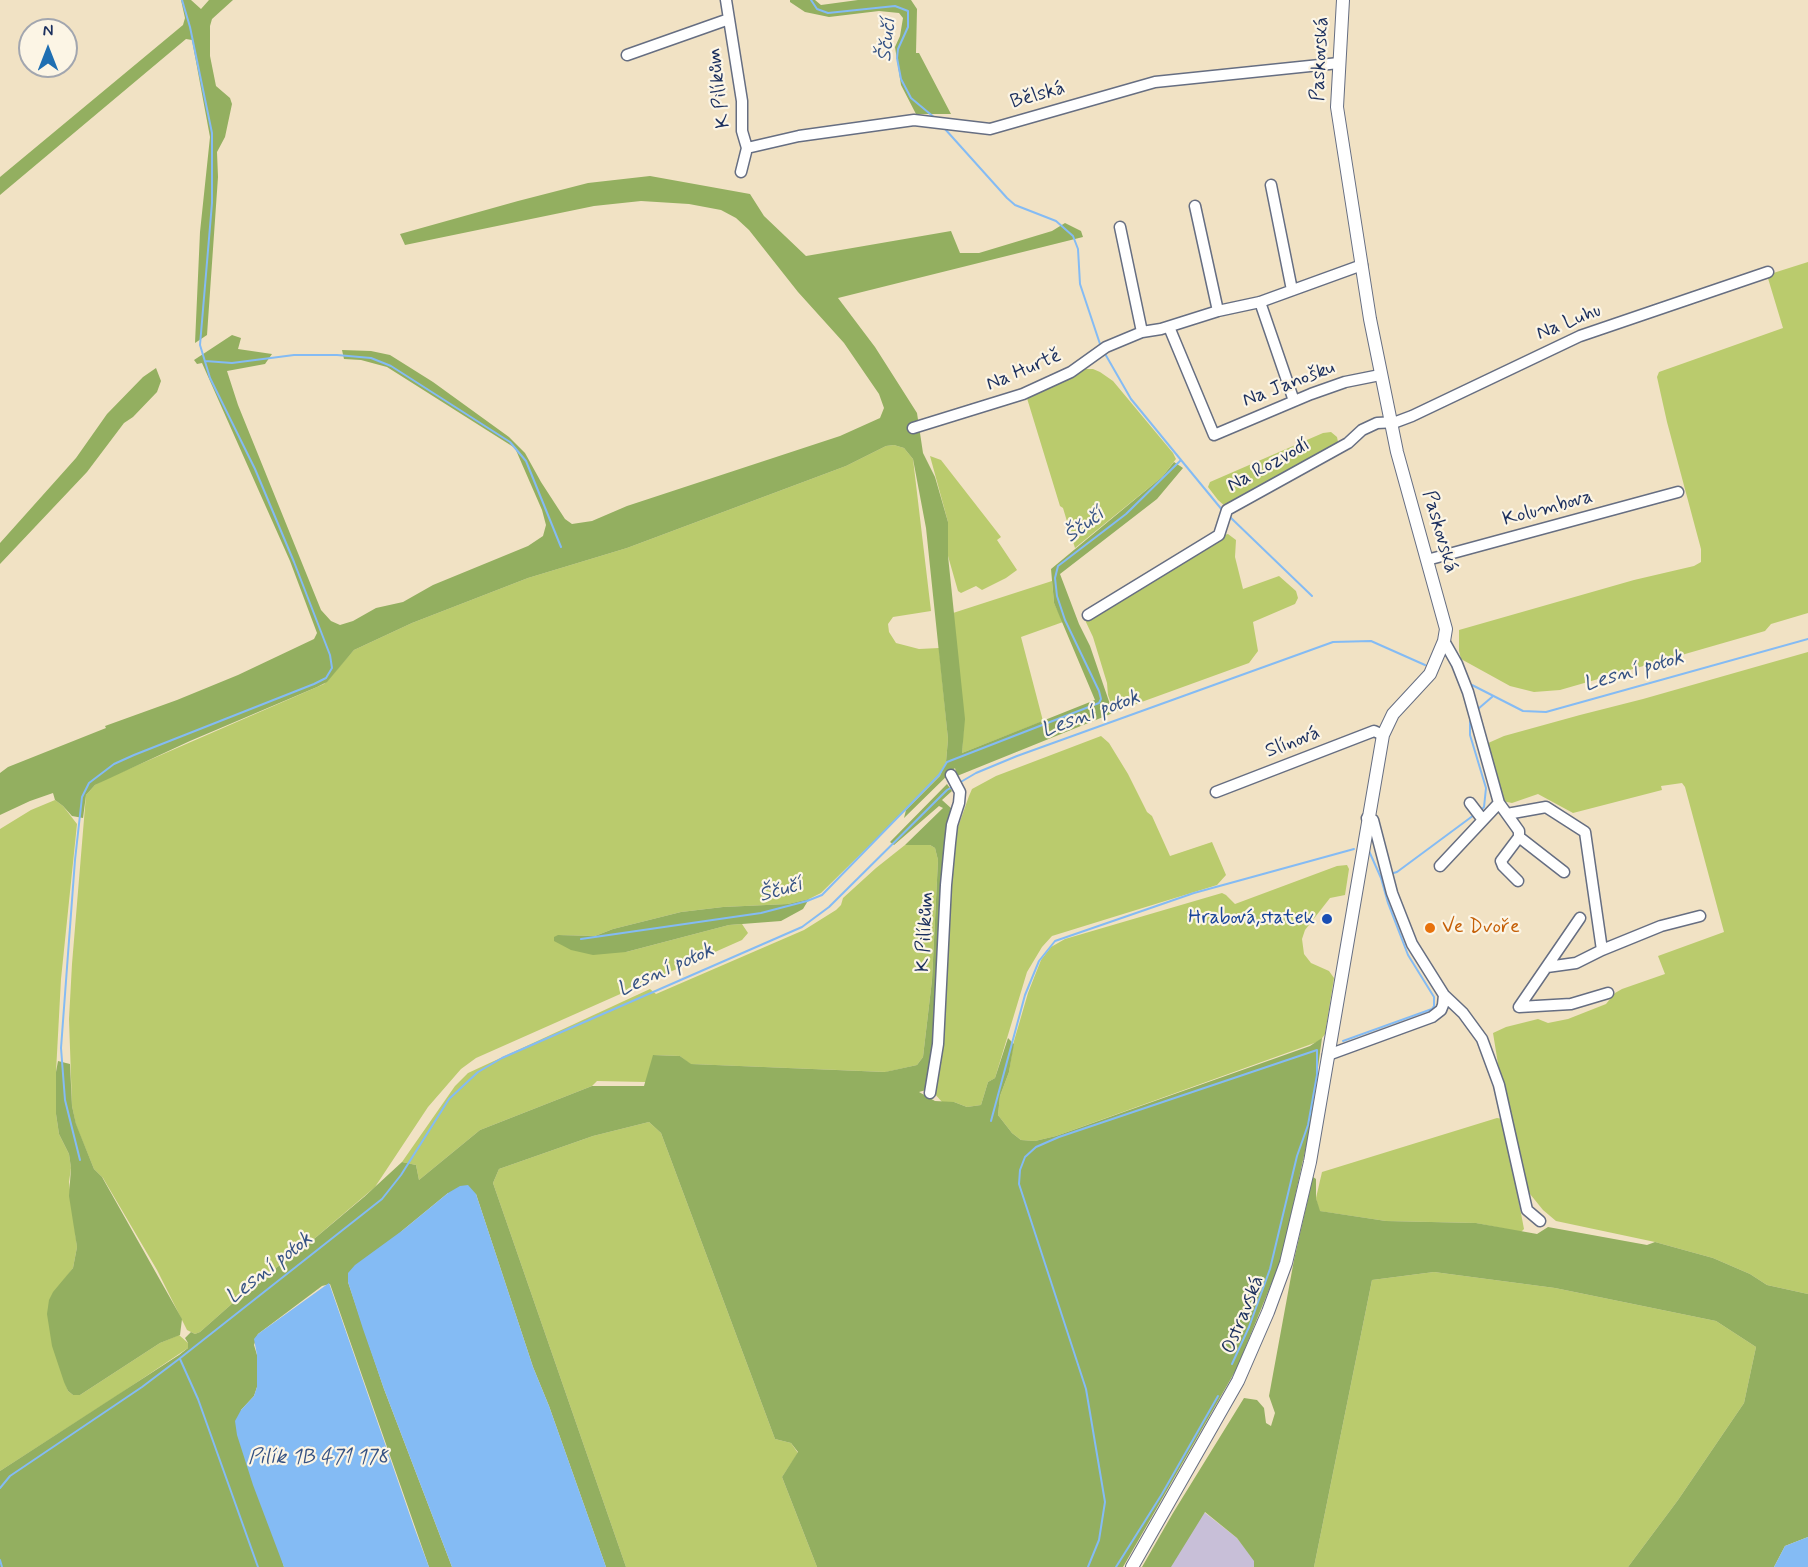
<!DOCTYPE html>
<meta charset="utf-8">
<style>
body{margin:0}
#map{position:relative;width:1808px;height:1567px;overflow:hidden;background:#f1e2c4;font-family:Mynerve,sans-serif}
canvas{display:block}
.north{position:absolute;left:18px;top:18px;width:60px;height:60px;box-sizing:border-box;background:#fcf5e5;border:2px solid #a2a6af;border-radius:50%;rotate:0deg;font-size:16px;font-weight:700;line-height:24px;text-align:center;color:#1b2f5e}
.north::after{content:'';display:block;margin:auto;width:21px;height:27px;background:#1f6fb2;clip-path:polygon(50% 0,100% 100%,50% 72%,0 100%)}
</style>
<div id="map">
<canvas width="1808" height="1567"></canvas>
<div class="north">N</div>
</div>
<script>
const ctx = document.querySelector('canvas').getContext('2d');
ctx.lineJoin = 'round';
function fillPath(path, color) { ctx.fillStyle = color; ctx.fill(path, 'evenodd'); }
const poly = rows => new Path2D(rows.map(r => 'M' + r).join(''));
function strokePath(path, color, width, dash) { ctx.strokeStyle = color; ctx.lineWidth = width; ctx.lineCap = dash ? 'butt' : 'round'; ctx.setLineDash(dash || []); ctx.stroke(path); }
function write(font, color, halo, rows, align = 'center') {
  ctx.font = font + ' Mynerve,sans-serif'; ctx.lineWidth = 4.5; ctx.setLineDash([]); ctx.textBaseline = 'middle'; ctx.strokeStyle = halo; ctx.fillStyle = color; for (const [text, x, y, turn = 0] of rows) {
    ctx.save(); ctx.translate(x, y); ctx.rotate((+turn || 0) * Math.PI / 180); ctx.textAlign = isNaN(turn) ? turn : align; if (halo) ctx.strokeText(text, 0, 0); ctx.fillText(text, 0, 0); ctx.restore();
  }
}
fillPath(poly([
 [1204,1512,1237,1538,1255,1561,1254,1567,1170,1567]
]), '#c8bfd8');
fillPath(poly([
 [1808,262,1808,613,1771,624,1765,631,1560,690,1534,692,1510,686,1461,659,1459,651,1459,630,1634,580,1694,566,1701,562,1701,549,1667,422,1657,377,1659,372,1783,328,1767,275],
 [1082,369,1093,369,1100,372,1113,381,1173,453,1176,459,1162,477,1075,548,1063,508,1060,506,1026,395],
 [1331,432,1337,437,1339,447,1226,507,1218,500,1208,487,1210,482,1323,433],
 [894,445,904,448,913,459,931,611,893,617,888,624,889,632,896,643,919,649,939,648,948,739,946,762,940,776,821,893,809,899,788,904,723,907,681,912,613,929,595,936,558,935,626,952,729,925,742,924,748,933,742,940,476,1058,461,1069,428,1107,375,1187,308,1244,252,1286,200,1332,195,1334,187,1330,157,1270,103,1178,94,1169,76,1125,72,1106,69,1019,72,964,86,795,95,785,108,778,324,684,354,650,412,623,528,578,627,548,846,466,886,446],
 [930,456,941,460,1001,537,997,540,1017,570,1006,578,982,590,976,586,961,593,958,591,948,556,948,522],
 [1228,534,1236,540,1235,557,1243,589,1279,576,1296,591,1298,598,1295,604,1253,622,1258,651,1249,663,1114,712,1108,695,1107,683,1093,637,1085,620,1223,535],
 [1052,581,1054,603,1063,622,1021,637,1043,721,962,753,964,719,953,613],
 [1808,652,1808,1294,1767,1285,1750,1274,1713,1258,1655,1242,1556,1221,1543,1210,1530,1194,1524,1179,1499,1070,1493,1033,1506,1027,1538,1019,1548,1023,1568,1019,1606,1004,1615,993,1622,989,1665,974,1658,956,1724,932,1685,787,1682,783,1661,786,1662,790,1573,813,1538,794,1512,803,1502,801,1486,744,1504,736,1580,715,1643,699],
 [1101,736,1109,743,1128,774,1147,812,1152,816,1170,856,1212,842,1226,875,1217,885,1052,936,1042,947,1027,972,995,1078,988,1082,981,1105,967,1107,954,1102,942,1102,934,1093,936,1075,939,1074,937,1070,952,844,969,796,972,789,996,776],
 [55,800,63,806,77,824,61,979,56,1072,56,1114,59,1134,69,1154,71,1168,69,1182,77,1247,73,1268,64,1280,61,1370,68,1391,73,1395,80,1395,160,1343,179,1335,188,1343,188,1348,118,1395,0,1471,0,829,31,810],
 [905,845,930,845,935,848,938,860,932,980,923,1057,917,1065,886,1072,690,1064,680,1056,654,1055,646,1082,597,1081,592,1086,480,1130,419,1180,416,1165,402,1162,455,1086,468,1073,650,989,656,994,804,930,836,910,841,905,843,898,876,868],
 [1347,865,1349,869,1345,895,1330,898,1305,930,1302,939,1304,954,1311,963,1329,971,1334,978,1325,1034,1320,1041,1056,1136,1035,1141,1021,1140,1012,1133,998,1115,1000,1096,1009,1072,1014,1041,1028,993,1041,960,1051,947,1065,939,1222,893,1226,895,1235,904,1337,866],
 [1497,1118,1503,1119,1524,1229,1521,1232,1476,1223,1386,1221,1319,1211,1316,1198,1322,1172],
 [649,1122,661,1133,775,1439,791,1443,798,1453,782,1477,817,1567,626,1567,493,1183,499,1169,593,1136],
 [1434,1272,1555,1288,1716,1321,1756,1347,1744,1403,1678,1500,1628,1567,1314,1567,1372,1280]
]), '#bacb6d');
fillPath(poly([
 [181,0,191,0,201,9,209,0,233,0,212,19,210,26,210,56,216,86,230,98,232,104,225,137,217,152,218,177,207,335,195,343,200,232,210,137,192,40,186,39,0,195,0,177,183,25,185,18],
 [790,0,815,0,821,5,858,0,911,0,917,9,916,53,919,53,951,114,916,114,901,85,895,47,900,36,903,18,899,13,879,11,829,17,805,12,790,2],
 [650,176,750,194,764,216,806,256,951,231,960,253,979,253,1052,231,1065,223,1081,231,1083,237,838,298,875,347,917,413,923,453,935,477,948,522,948,556,965,719,962,753,1095,700,1054,603,1051,569,1162,477,1174,462,1183,468,1157,499,1060,574,1079,624,1090,646,1113,713,957,776,955,768,904,818,906,810,940,776,946,762,948,739,926,528,913,459,904,448,894,445,886,446,846,466,627,548,528,578,412,623,354,650,327,682,317,687,190,741,95,785,86,795,83,818,72,816,63,806,55,800,53,793,30,801,0,815,0,773,8,767,106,728,105,726,177,700,238,675,314,639,317,633,290,561,202,363,197,364,194,360,232,335,241,338,238,349,272,354,265,364,227,371,238,405,321,610,331,621,340,625,353,621,376,608,403,602,433,585,528,546,543,536,546,525,542,510,515,448,387,367,361,360,344,359,342,350,371,351,390,355,433,382,509,437,525,453,541,482,565,519,572,524,592,521,627,506,840,436,880,418,884,408,879,394,844,343,798,292,749,230,736,218,721,210,689,204,641,201,594,206,405,245,400,234,518,201,588,183],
 [156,368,161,381,157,392,133,417,124,423,87,472,0,564,0,543,76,458,107,414,143,377],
 [947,784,952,791,942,800,952,809,936,1042,926,1090,919,1092,935,1101,954,1102,967,1107,981,1105,988,1082,995,1078,1008,1038,1014,1044,1009,1072,1000,1096,998,1115,1012,1133,1021,1140,1035,1141,1056,1136,1310,1046,1322,1038,1309,1133,1281,1260,1237,1368,1123,1567,817,1567,782,1477,798,1452,791,1443,775,1439,661,1133,649,1122,593,1136,499,1169,493,1183,626,1567,606,1567,549,1406,533,1367,476,1194,448,1193,403,1230,348,1282,384,1389,452,1567,429,1567,330,1284,322,1286,258,1334,254,1345,257,1355,257,1387,254,1396,241,1410,284,1567,0,1567,0,1471,179,1355,188,1348,188,1343,185,1338,191,1332,195,1334,200,1332,252,1286,308,1244,364,1197,402,1162,416,1165,419,1180,480,1130,592,1086,644,1086,653,1055,680,1056,691,1064,885,1072,917,1065,923,1057,932,980,938,860,935,848,930,845,905,845,943,808,939,806,894,845,890,842],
 [809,899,803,909,781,921,729,925,626,952,593,955,571,950,554,941,554,937,558,935,595,936,613,929,681,912,723,907,788,904],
 [58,1061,70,1064,72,1106,76,1124,94,1169,102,1177,182,1319,180,1335,160,1343,80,1395,73,1395,68,1391,64,1382,52,1346,47,1314,49,1300,53,1292,73,1268,77,1247,69,1196,71,1168,69,1154,59,1134,56,1114,56,1072],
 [1313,1177,1316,1179,1316,1198,1320,1211,1386,1221,1476,1223,1537,1234,1548,1227,1647,1245,1655,1242,1713,1258,1750,1274,1767,1285,1808,1294,1808,1537,1785,1546,1774,1567,1628,1567,1678,1500,1744,1403,1756,1347,1716,1321,1555,1288,1434,1272,1372,1280,1314,1567,1254,1567,1254,1561,1237,1538,1205,1512,1171,1567,1142,1567,1173,1513,1244,1398,1257,1400,1264,1408,1266,1423,1271,1426,1275,1413,1269,1396,1294,1260]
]), '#93af60');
fillPath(poly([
 [468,1185,476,1194,533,1367,549,1406,606,1567,452,1567,384,1389,363,1329,348,1282,348,1273,355,1265,403,1230,448,1193,460,1186],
 [329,1283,414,1527,429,1567,284,1567,253,1485,237,1435,235,1421,241,1410,254,1396,257,1387,257,1355,254,1339,258,1334],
 [1808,1537,1808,1567,1774,1567,1785,1546]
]), '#84bbf4');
strokePath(poly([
 [811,0,817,9,828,13,895,6,908,11,908,27,898,49,897,58,901,79,911,98,935,118],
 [945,129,1007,198,1015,205,1056,221,1073,236,1078,249,1080,284,1101,347],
 [205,361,232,363,294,355,337,355,371,358,391,366,510,442,526,461,561,547],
 [1181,460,1223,511],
 [1230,517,1312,596],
 [1472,685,1523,711,1546,712,1808,639],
 [1478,709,1492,697],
 [1470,718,1470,735,1486,788,1484,807,1481,810],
 [959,783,976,773,1017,756,1333,642,1371,641,1425,665],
 [1369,851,1381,878],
 [1390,874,1397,872,1474,815],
 [581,939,761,913,807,901,822,895,939,775,947,762,1099,703,1101,699,1099,691,1065,620,1057,596,1055,578,1058,566,1126,514,1181,460,1131,399,1104,352],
 [1343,1041,1432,1009,1434,1006,1434,997,1408,955,1388,903,1381,878,1385,877],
 [991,1121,1025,995,1039,961,1055,941,1194,893,1354,849],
 [80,1160,65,1100,61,1048,75,860,82,797,89,783,114,764,134,755,314,684,326,678,332,668,330,655,294,562,255,469,210,378,200,345,212,203,212,133,190,27,182,0],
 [180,1359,198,1399,258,1567],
 [0,1488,10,1476,142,1387,179,1359,382,1199,401,1175,449,1099,478,1072,502,1058,802,927,829,907,947,790,954,786],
 [0,1560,2,1567],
 [1088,1567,1099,1540,1105,1502,1086,1389,1019,1184,1020,1170,1025,1157,1036,1147,1059,1137,1317,1050,1317,1075,1308,1125,1297,1156,1270,1269,1249,1327,1232,1364],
 [1116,1567,1162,1494,1218,1396]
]), '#84bbf4', 2);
const minor = poly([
 [726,0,742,101,742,131,747,148,741,172],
 [627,55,729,19],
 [747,148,799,136,914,120,990,129,1155,82,1339,63],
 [1271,185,1292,290],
 [1195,206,1218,311],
 [1120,227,1142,332],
 [1260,302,1294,401],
 [1169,327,1214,435,1311,394,1345,382,1380,375],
 [913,428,1023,394,1071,372,1106,347,1142,332,1161,329,1218,311,1260,302,1362,265],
 [1427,560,1678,492],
 [1088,615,1219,535,1227,510,1348,443,1362,430,1377,423,1396,422,1412,416,1580,336,1768,272],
 [1444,641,1457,664,1468,692,1499,803,1519,831,1519,837,1564,872],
 [1216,792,1374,731,1383,735],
 [1470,803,1483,820],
 [1507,814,1546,807,1585,832,1602,950],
 [1440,866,1499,803],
 [1518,881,1503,866,1501,861,1519,837],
 [1580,918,1519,1007,1571,1004,1608,993],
 [1547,967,1576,963,1602,950,1661,926,1700,916],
 [1444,995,1463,1013,1482,1039,1499,1085,1527,1210,1540,1221],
 [1328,1055,1432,1017,1441,1010,1443,1005,1444,995,1412,944,1392,893,1373,820,1367,818],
 [930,1093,938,1044,946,885,950,843,952,825,959,803,960,792,951,775]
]);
const tertiary = poly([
 [1132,1567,1238,1381,1268,1312,1286,1263,1310,1162,1383,735,1393,714,1430,674,1444,641,1446,629,1397,452,1370,319,1337,107,1343,0]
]);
strokePath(minor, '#666e82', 13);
strokePath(tertiary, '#666e82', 14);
strokePath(minor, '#fff', 10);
strokePath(tertiary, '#fff', 12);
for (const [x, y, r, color] of [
 [1327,919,6,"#1a4fb4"],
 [1430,928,6,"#e8710a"]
]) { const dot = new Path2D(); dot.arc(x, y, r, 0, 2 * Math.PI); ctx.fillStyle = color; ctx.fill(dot); strokePath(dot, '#fcf5e5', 2); }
write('20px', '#1b2f5e', '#fcf5e5', [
 ["Paskovská",1321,59,-87],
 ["K Pilíkům",720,88,-97],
 ["Bělská",1038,96,-16],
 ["Na Luhu",1569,323,-22],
 ["Na Hurtě",1024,371,-23],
 ["Na Janošku",1289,385,-21],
 ["Na Rozvodí",1269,466,-29],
 ["Kolumbova",1548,509,-15],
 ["Paskovská",1439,532,74],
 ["Slínová",1293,743,-21],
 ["K Pilíkům",926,932,-87],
 ["Ostravská",1244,1315,-68]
]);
write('20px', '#164399', '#fcf5e5', [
 ["Hrabová,statek",1315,919]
], 'right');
write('20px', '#c56008', '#fcf5e5', [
 ["Ve Dvoře",1442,928]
], 'left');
write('italic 21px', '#355284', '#fcf5e5', [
 ["Ščučí",888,40,-84],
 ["Ščučí",1085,526,-37],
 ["Lesní potok",1634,672,-16],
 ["Lesní potok",1091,715,-20],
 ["Ščučí",781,891,-16],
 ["Lesní potok",666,971,-24],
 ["Lesní potok",270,1269,-38],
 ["Pilík 1B 471 178",318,1459]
]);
</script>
